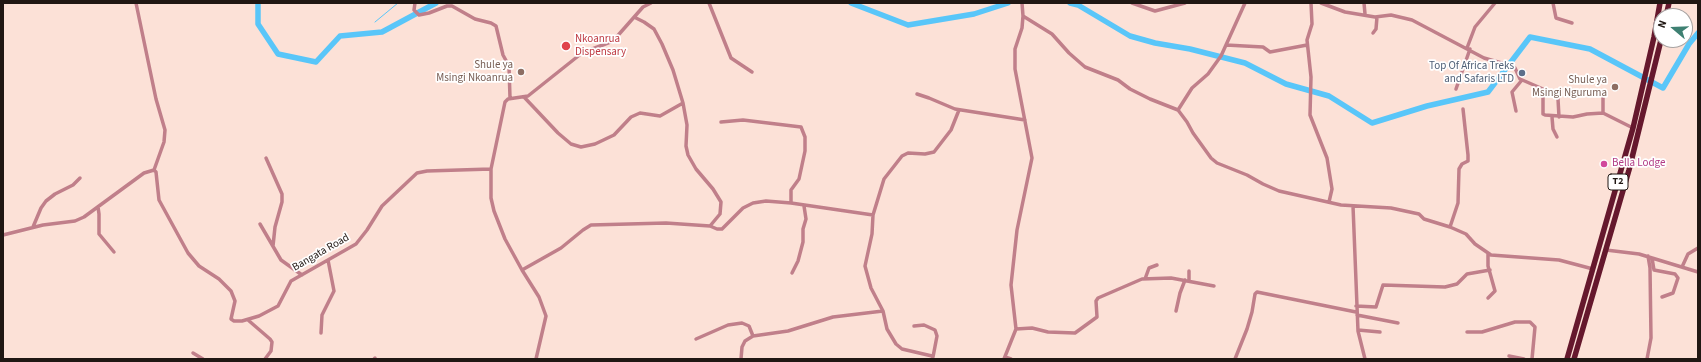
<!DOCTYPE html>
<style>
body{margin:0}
#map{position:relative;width:1701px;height:362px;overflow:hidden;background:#fce1d7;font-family:"Source Sans 3",sans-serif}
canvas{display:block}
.frame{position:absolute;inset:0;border:4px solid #201713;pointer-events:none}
.north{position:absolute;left:1653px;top:8px;width:40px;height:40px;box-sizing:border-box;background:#fff;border:1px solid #a6a2a1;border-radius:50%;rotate:289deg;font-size:11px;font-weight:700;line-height:16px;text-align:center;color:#201713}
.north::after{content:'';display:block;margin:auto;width:14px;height:18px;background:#3e8072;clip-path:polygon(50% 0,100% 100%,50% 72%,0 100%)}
</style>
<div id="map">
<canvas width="1701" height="362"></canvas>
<div class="frame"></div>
<div class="north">N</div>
</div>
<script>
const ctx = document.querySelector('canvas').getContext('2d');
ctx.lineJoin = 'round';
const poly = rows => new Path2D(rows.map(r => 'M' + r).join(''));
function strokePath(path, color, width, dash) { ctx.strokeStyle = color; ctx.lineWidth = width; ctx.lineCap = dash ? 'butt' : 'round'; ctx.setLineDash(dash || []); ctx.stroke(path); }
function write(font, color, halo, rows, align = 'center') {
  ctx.font = font + ' "Source Sans 3",sans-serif'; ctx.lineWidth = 3.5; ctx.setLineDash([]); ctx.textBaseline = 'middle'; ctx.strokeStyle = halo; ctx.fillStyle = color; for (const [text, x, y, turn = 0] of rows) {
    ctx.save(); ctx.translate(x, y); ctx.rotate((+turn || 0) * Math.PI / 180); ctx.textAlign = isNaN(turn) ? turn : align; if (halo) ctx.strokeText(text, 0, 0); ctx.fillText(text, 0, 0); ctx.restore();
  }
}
strokePath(poly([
 [375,22,398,3]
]), '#59c6f9', 1);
strokePath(poly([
 [258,3,258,24,278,54,316,62,340,36,382,32,436,3],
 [851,3,908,25,974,14,1008,3],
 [1070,3,1078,5,1130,36,1155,43,1190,49,1245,63,1286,84,1329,96,1372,123,1427,106,1488,92,1530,37,1590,49,1663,88,1689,44,1698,33]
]), '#59c6f9', 5.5);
strokePath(poly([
 [136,3,156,99,165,130,164,142,154,170],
 [415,3,414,10,419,15,429,13,447,6,452,6,475,19,491,23,496,26,503,55,509,66,510,98],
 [709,3,731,58,752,72],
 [1132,3,1155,11,1185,3],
 [1311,3,1312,24,1307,40,1311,77,1310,115,1327,158,1332,189,1329,202],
 [1321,3,1345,12,1375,17,1391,15,1412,20,1484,58,1512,66,1515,68,1520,79,1543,89,1543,114,1545,115,1573,117,1587,114,1603,113,1633,128],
 [1364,3,1365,14],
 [1553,3,1556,18,1572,23],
 [1023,16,1052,34,1069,53,1085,67,1118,80,1130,89,1150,99,1178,110,1187,122,1193,133,1211,158,1217,163,1247,175,1263,184,1279,191,1341,205,1391,208,1419,214,1424,219,1450,227,1466,234,1475,244,1491,255,1559,260,1593,269],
 [1373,33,1376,29,1377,17],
 [1226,45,1263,47,1270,52,1307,45],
 [1467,48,1475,27,1495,3],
 [1456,89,1470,49],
 [917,94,929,98,955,109,1025,120],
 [1603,94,1603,113],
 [524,97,558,133,571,144,581,147,595,144,614,135,631,117,640,113,660,116,683,103],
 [1178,110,1192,88,1208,74,1221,56,1245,3],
 [1516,111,1512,92,1522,80],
 [1552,117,1553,129,1557,137],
 [1559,117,1558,99,1560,91],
 [721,122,743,120,801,127,805,137,805,151,799,179,791,190,791,203,873,215],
 [266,158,282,194,282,202,275,227,273,246],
 [1353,206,1358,331,1365,359],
 [98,207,99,214,99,234,114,252],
 [260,224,281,260,302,275],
 [710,226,717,229,722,229,743,208,753,203,766,201,791,203],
 [33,227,41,208,46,201,55,194,73,185,80,178],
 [1450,227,1458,203,1459,169,1462,164,1468,161,1468,155,1463,109],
 [3,235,43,225,75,221,84,217,144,173,154,170,156,172,159,200,188,253,199,266,219,279,231,291,235,301,231,319,234,321,242,321,259,316,278,306,291,281,356,244,367,230,382,206,417,173,427,171,491,169],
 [1606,250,1639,254,1698,272],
 [1488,253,1488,266,1495,291,1488,298],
 [1652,258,1654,270,1675,274,1678,278,1673,293,1662,297],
 [1682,267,1688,254,1698,248],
 [522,270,561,248,583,230,591,225,666,223,710,226,720,214,721,202,713,189,696,169,688,155,686,146,687,125,683,103,673,70,662,44,654,29,644,22,634,17],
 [1189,271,1189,281],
 [792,273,798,261,803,242,803,229,806,219,804,206],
 [1145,279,1149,268,1157,265],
 [1356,306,1376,307,1383,285,1445,287,1457,284,1467,274,1490,270],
 [1176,311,1180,293,1185,280],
 [1357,315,1398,323],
 [248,320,270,339,272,342,271,351,265,359],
 [914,326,924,325,935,330,937,336,933,357],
 [1016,329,1032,328,1048,332,1075,333,1097,317,1096,301,1098,298,1142,279,1171,278,1214,286],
 [1358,330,1380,332],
 [1467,332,1482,332,1515,322,1530,322,1535,327,1532,359],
 [321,333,322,315,334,291,328,260],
 [696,339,728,325,742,323,749,326,753,336],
 [193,353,203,359],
 [1509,356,1524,359],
 [1005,357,1011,359],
 [374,359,375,358],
 [536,359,546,316,539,297,522,270,505,239,494,211,491,198,491,169,505,102,508,99,528,96,582,53,613,41,643,7,651,3],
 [741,359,742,347,745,341,753,336,788,331,833,317,883,311],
 [933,359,932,356,902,349,896,344,887,329,883,311,871,288,865,266,872,234,873,215,884,179,902,156,908,153,925,154,934,152,951,130,959,110],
 [1004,359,1016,329,1011,285,1017,230,1032,158,1015,69,1015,49,1022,28,1023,16,1022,3],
 [1235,359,1247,329,1252,312,1255,294,1257,292,1356,312],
 [1647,359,1651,338,1650,268,1648,256]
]), '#c07f8a', 3.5);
strokePath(poly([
 [1666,16,1669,3],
 [1567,359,1633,128,1654,37,1660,3],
 [1574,359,1629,170,1661,40]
]), '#65182d', 5.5);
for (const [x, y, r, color] of [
 [566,46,5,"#e0444e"],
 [521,72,4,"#8d6e63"],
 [1522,73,4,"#5c6f8a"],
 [1615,87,4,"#8d6e63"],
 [1604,164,4,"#d1479c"]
]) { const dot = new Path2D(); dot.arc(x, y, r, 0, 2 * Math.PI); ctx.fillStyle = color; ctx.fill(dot); strokePath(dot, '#fff', 1.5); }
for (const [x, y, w] of [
 [1618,182,20]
]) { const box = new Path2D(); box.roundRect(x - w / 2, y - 8, w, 16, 3); ctx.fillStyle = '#fff'; ctx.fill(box); strokePath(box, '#201713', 1); }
write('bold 10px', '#201713', null, [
 ["T2",1618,182]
]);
write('11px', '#be3a42', '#fff', [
 ["Nkoanrua",575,40],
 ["Dispensary",575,53]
], 'left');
write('11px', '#785e54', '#fff', [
 ["Shule ya",513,66],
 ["Msingi Nkoanrua",513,79],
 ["Shule ya",1607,81],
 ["Msingi Nguruma",1607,94]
], 'right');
write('11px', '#4e5e75', '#fff', [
 ["Top Of Africa Treks",1514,67],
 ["and Safaris LTD",1514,80]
], 'right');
write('11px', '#b23c85', '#fff', [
 ["Bella Lodge",1612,164]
], 'left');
write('11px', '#201713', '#fff', [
 ["Bangata Road",321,253,-30]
]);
</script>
